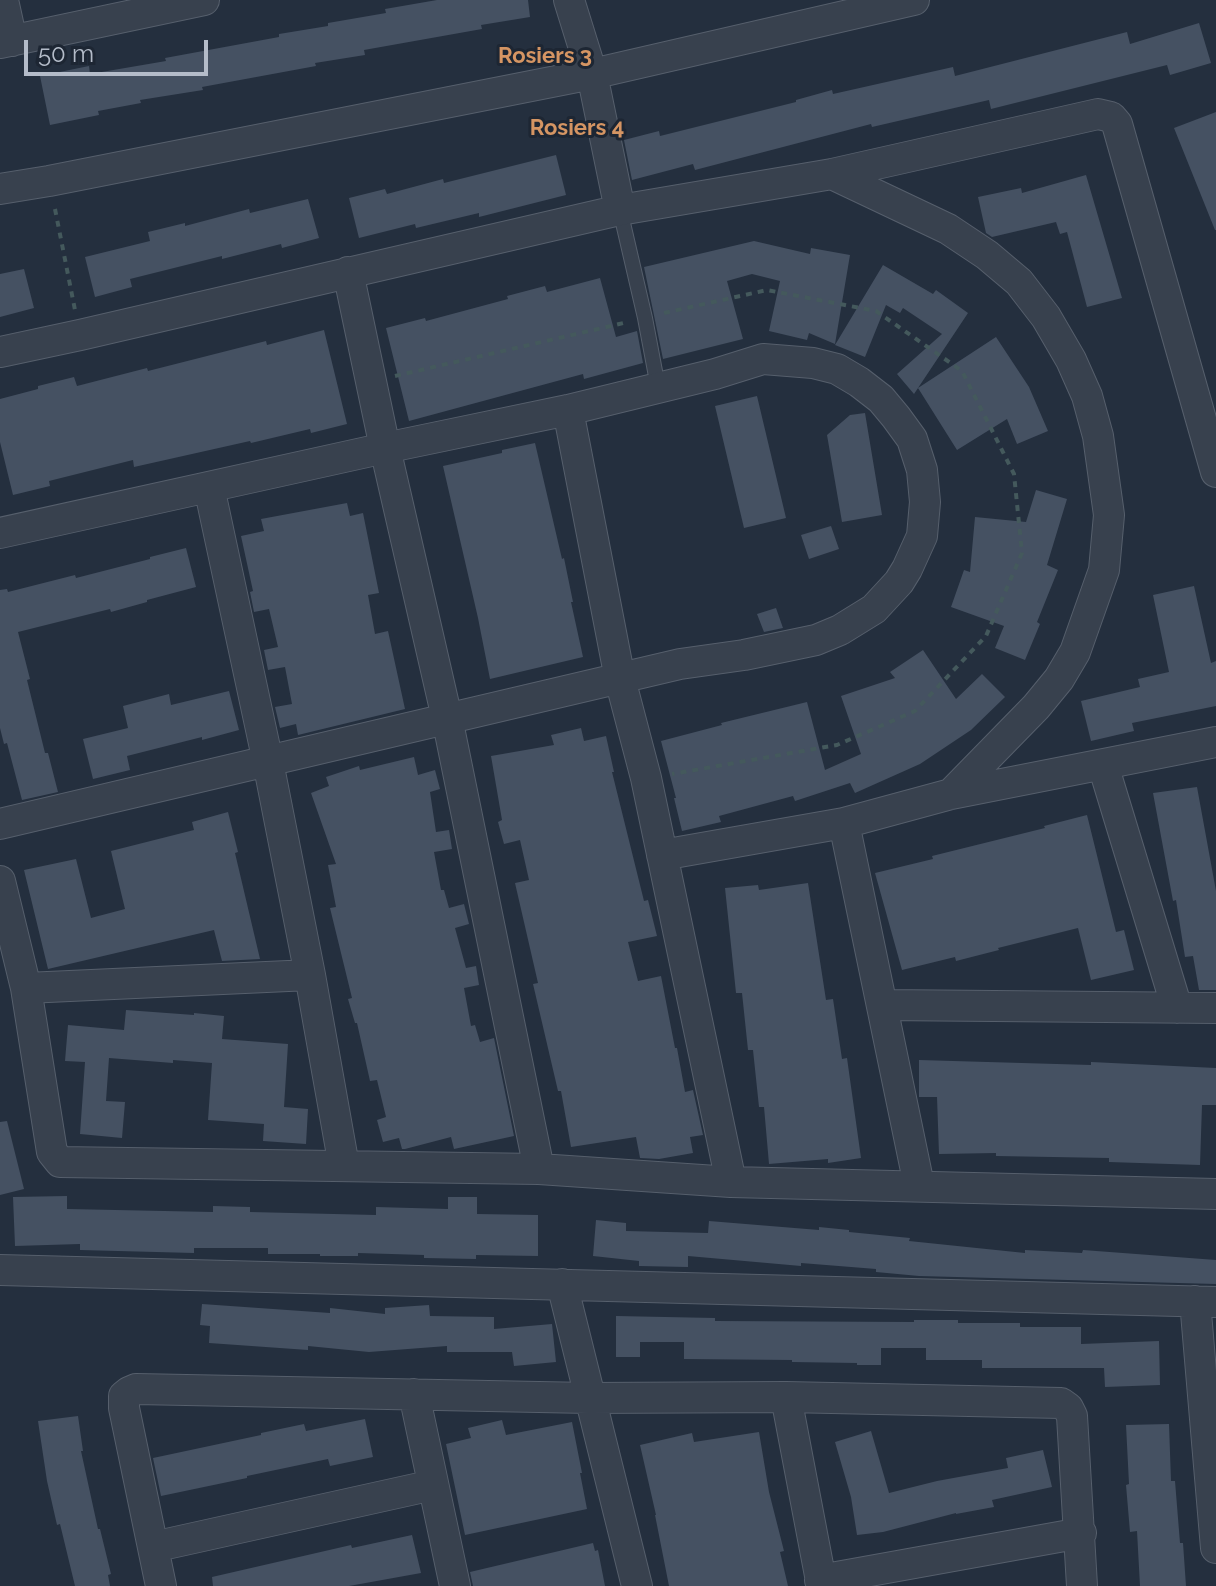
<!DOCTYPE html>
<style>
body{margin:0}
#map{position:relative;width:1216px;height:1586px;overflow:hidden;background:#242f3e;font-family:Raleway,sans-serif}
canvas{display:block}
.scale{position:absolute;left:24px;top:40px;width:184px;height:36px;box-sizing:border-box;border:4px solid #b4bcc9;border-top:0;padding-left:10px;font-size:24px;line-height:28px;white-space:nowrap;color:#b4bcc9;-webkit-text-stroke:6px #1d2633;paint-order:stroke}
</style>
<div id="map">
<canvas width="1216" height="1586"></canvas>
<div class="scale">50 m</div>
</div>
<script>
const ctx = document.querySelector('canvas').getContext('2d');
ctx.lineJoin = 'round';
function fillPath(path, color) { ctx.fillStyle = color; ctx.fill(path, 'evenodd'); }
const poly = rows => new Path2D(rows.map(r => 'M' + r).join(''));
function strokePath(path, color, width, dash) { ctx.strokeStyle = color; ctx.lineWidth = width; ctx.lineCap = dash ? 'butt' : 'round'; ctx.setLineDash(dash || []); ctx.stroke(path); }
function write(font, color, halo, rows, align = 'center') {
  ctx.font = font + ' Raleway,sans-serif'; ctx.lineWidth = 6; ctx.setLineDash([]); ctx.textBaseline = 'middle'; ctx.strokeStyle = halo; ctx.fillStyle = color; for (const [text, x, y, turn = 0] of rows) {
    ctx.save(); ctx.translate(x, y); ctx.rotate((+turn || 0) * Math.PI / 180); ctx.textAlign = isNaN(turn) ? turn : align; if (halo) ctx.strokeText(text, 0, 0); ctx.fillText(text, 0, 0); ctx.restore();
  }
}
fillPath(poly([
 [437,0,528,0,530,17,481,25,482,29,364,50,365,55,315,63,316,66,202,87,203,90,140,100,141,103,98,111,99,115,50,125,40,76,89,66,90,74,166,61,165,58,279,37,279,34,328,26,328,23,386,13,385,9],
 [1199,23,1211,63,1170,75,1167,65,991,109,989,100,872,127,871,124,695,170,693,164,632,180,624,140,659,131,660,136,796,102,796,100,832,90,833,94,953,67,955,76,1127,32,1130,44],
 [1216,112,1216,230,1215,230,1174,128],
 [556,155,566,195,479,217,479,213,416,228,415,224,359,238,349,198,385,189,387,194,443,179,444,183],
 [1086,175,1122,298,1087,307,1067,232,1060,234,1056,222,992,237,986,233,978,197,1021,188,1022,193],
 [308,199,319,238,282,248,281,244,222,259,222,256,130,279,132,287,95,297,85,257,150,241,148,232,185,223,185,226,249,209,250,213],
 [754,241,810,254,811,248,850,255,835,344,809,333,807,340,769,331,780,281,752,274,727,281,743,339,663,359,644,267],
 [883,265,933,294,936,290,968,313,914,394,897,374,942,334,903,308,900,313,886,305,865,357,835,345],
 [24,269,34,308,0,317,0,274],
 [600,278,616,337,637,331,643,363,584,379,583,374,409,421,386,328,425,318,426,321,508,299,507,296,545,286,547,292],
 [324,330,347,424,311,433,310,429,251,443,250,441,134,467,133,460,49,481,50,486,13,495,0,442,0,399,38,389,38,386,74,377,77,386,147,368,148,371,266,341,267,345],
 [996,337,1029,387,1048,431,1017,444,1007,419,957,450,918,388],
 [757,396,786,518,744,528,715,406],
 [865,413,882,515,842,522,827,435,850,415],
 [535,443,562,559,564,558,573,602,571,602,583,657,490,679,478,618,443,466,502,453,502,450],
 [1036,490,1067,499,1047,565,1058,570,1037,622,1040,624,1025,660,995,648,1004,626,951,607,964,570,970,572,975,517,1026,522],
 [347,503,350,516,363,513,379,593,368,595,375,634,388,631,405,709,298,735,296,724,280,728,275,707,292,704,285,667,268,670,264,650,278,647,269,609,254,612,250,592,253,591,241,536,264,531,261,519],
 [831,526,839,549,809,559,801,535],
 [186,548,196,587,147,600,147,602,111,612,110,609,18,632,30,679,27,680,45,753,48,753,58,792,22,800,7,743,4,744,0,728,0,590,7,589,8,592,75,575,76,578,150,559,150,557],
 [1194,586,1211,663,1216,661,1216,706,1132,723,1134,731,1091,741,1081,701,1140,687,1138,679,1169,672,1153,595],
 [776,608,783,628,764,632,757,614],
 [923,650,956,699,982,674,1005,697,971,730,920,764,855,793,850,783,795,801,793,796,719,816,721,822,682,831,674,798,676,798,661,741,722,725,721,723,807,702,825,770,861,754,841,696,895,678,890,672],
 [229,691,239,730,202,740,202,737,127,756,130,770,93,779,83,739,128,728,123,706,169,694,171,705],
 [581,728,584,741,606,736,614,772,612,772,644,901,648,900,657,936,628,942,638,981,661,976,675,1048,677,1048,685,1092,693,1090,703,1135,690,1137,693,1153,659,1159,640,1158,636,1137,571,1147,561,1091,558,1091,533,984,538,983,515,883,529,880,520,840,504,844,498,822,502,820,491,756,554,745,551,735],
 [414,757,418,775,435,770,440,789,430,792,436,832,449,830,452,849,434,852,441,890,444,890,449,908,464,904,469,924,455,928,466,968,476,966,479,985,464,988,471,1026,475,1025,480,1042,494,1038,514,1136,454,1149,451,1137,405,1149,402,1149,399,1138,383,1142,377,1120,386,1117,377,1080,370,1081,357,1023,355,1023,348,999,352,998,330,908,336,907,328,865,336,864,311,793,329,786,326,777,359,766,360,770],
 [1197,787,1216,891,1216,990,1199,990,1193,956,1185,957,1176,900,1173,901,1153,793],
 [228,812,238,852,235,853,260,959,222,961,214,930,48,969,24,870,76,859,91,918,125,909,111,851,194,830,192,822],
 [1087,815,1116,932,1124,930,1134,970,1091,980,1078,928,998,948,999,950,956,961,955,957,902,970,875,873,933,859,932,856,1045,828,1044,826],
 [808,883,826,1000,833,999,842,1059,847,1058,861,1158,828,1163,828,1159,769,1164,764,1107,759,1107,753,1050,748,1050,742,993,736,993,725,888,758,885,759,890],
 [126,1010,194,1015,194,1013,224,1016,222,1039,288,1044,284,1107,308,1109,306,1144,263,1141,264,1124,208,1120,212,1063,173,1060,173,1063,109,1058,106,1101,125,1102,122,1138,80,1134,85,1062,65,1061,68,1025,124,1030],
 [919,1060,1091,1065,1091,1062,1216,1068,1216,1105,1202,1105,1200,1165,1109,1162,1109,1158,996,1156,996,1153,939,1154,937,1097,919,1097],
 [7,1121,24,1189,0,1195,0,1122],
 [67,1196,67,1209,213,1212,213,1206,250,1207,250,1212,376,1215,376,1207,448,1209,448,1197,477,1197,477,1214,538,1215,538,1256,476,1255,476,1259,424,1258,424,1255,358,1253,358,1256,320,1256,320,1254,268,1254,268,1248,194,1248,194,1253,80,1250,80,1244,15,1246,13,1197],
 [596,1220,626,1223,626,1231,708,1233,709,1221,819,1230,819,1227,849,1230,849,1232,910,1238,909,1241,1025,1253,1025,1250,1082,1253,1083,1250,1216,1260,1216,1284,919,1276,876,1272,876,1269,801,1263,801,1266,688,1256,688,1267,639,1266,639,1261,593,1256],
 [202,1304,330,1313,330,1308,385,1314,385,1308,429,1305,430,1316,494,1317,494,1329,552,1324,556,1362,514,1366,512,1352,447,1352,447,1346,369,1352,308,1346,308,1350,209,1343,210,1326,200,1325],
 [616,1316,715,1318,715,1321,914,1322,914,1320,958,1320,958,1323,1020,1323,1020,1327,1081,1327,1081,1344,1159,1341,1160,1385,1105,1387,1104,1368,982,1368,982,1360,926,1360,926,1348,881,1348,881,1365,857,1365,857,1363,792,1362,792,1360,684,1359,684,1342,640,1342,640,1357,616,1357],
 [78,1416,83,1451,81,1451,98,1529,100,1529,111,1574,108,1575,110,1586,75,1586,60,1524,57,1525,47,1481,38,1421],
 [365,1419,373,1457,330,1466,328,1459,247,1476,247,1478,161,1496,153,1458,261,1435,261,1433,304,1424,306,1431],
 [502,1420,506,1435,572,1422,582,1473,580,1473,587,1509,465,1535,446,1444,471,1438,468,1428],
 [1169,1424,1171,1481,1175,1481,1180,1543,1183,1543,1186,1586,1140,1586,1137,1531,1130,1532,1126,1485,1129,1484,1126,1425],
 [871,1431,889,1493,937,1481,1008,1468,1006,1458,1043,1450,1052,1487,992,1500,994,1507,956,1514,956,1513,883,1532,857,1535,851,1497,835,1442],
 [759,1432,769,1492,784,1551,780,1552,788,1586,669,1586,655,1515,656,1515,640,1445,692,1433,694,1442],
 [412,1535,421,1573,349,1586,213,1586,212,1577,351,1545,352,1548],
 [593,1543,595,1551,598,1550,605,1586,473,1586,470,1572]
]), '#455162');
const service = poly([
 [620,210,645,318,658,387]
]);
const minor = poly([
 [3,0,12,41],
 [569,0,592,74,620,210],
 [0,43,204,0],
 [832,174,948,229,987,255,1019,282,1046,317,1071,360,1087,396,1098,436,1109,515,1104,570,1075,652,1059,679,1036,707,951,794],
 [0,189,49,181,592,74,914,0],
 [348,272,385,448,447,718,539,1169],
 [0,352,80,335,620,210,832,174,1098,114,1111,117,1117,124,1216,472],
 [568,410,620,679,646,778,731,1182],
 [209,487,268,762,310,975,344,1166],
 [0,533,385,448,568,410,715,374,763,359,813,363,837,369,859,382,881,399,896,417,912,439,922,470,925,502,922,536,907,569,899,582,874,609,840,630,816,640,744,655,680,664,0,824],
 [1103,765,1177,1008],
 [844,823,919,1185],
 [662,855,844,823,951,794,1216,742],
 [0,881,26,988,52,1152,60,1162,539,1169,731,1182,1216,1194],
 [26,988,310,975],
 [883,1005,1216,1008],
 [0,1270,1216,1302],
 [562,1284,637,1586],
 [1195,1301,1216,1548],
 [414,1394,455,1586],
 [786,1397,822,1586],
 [153,1547,433,1485],
 [820,1580,1081,1533],
 [161,1586,124,1408,124,1396,129,1392,136,1389,589,1398,786,1397,1061,1403,1068,1408,1072,1416,1082,1586]
]);
strokePath(service, '#565f6c', 16);
strokePath(minor, '#565f6c', 32);
strokePath(poly([
 [55,209,75,310],
 [664,313,767,290,876,311,962,371,1014,474,1022,553,986,636,915,711,837,745,672,774],
 [395,376,628,322]
]), '#44595c', 4, [6, 6]);
strokePath(service, '#38414e', 14);
strokePath(minor, '#38414e', 30);
write('bold 22px', '#d59563', '#1d2633', [
 ["Rosiers 3",545,56],
 ["Rosiers 4",577,128]
]);
</script>
